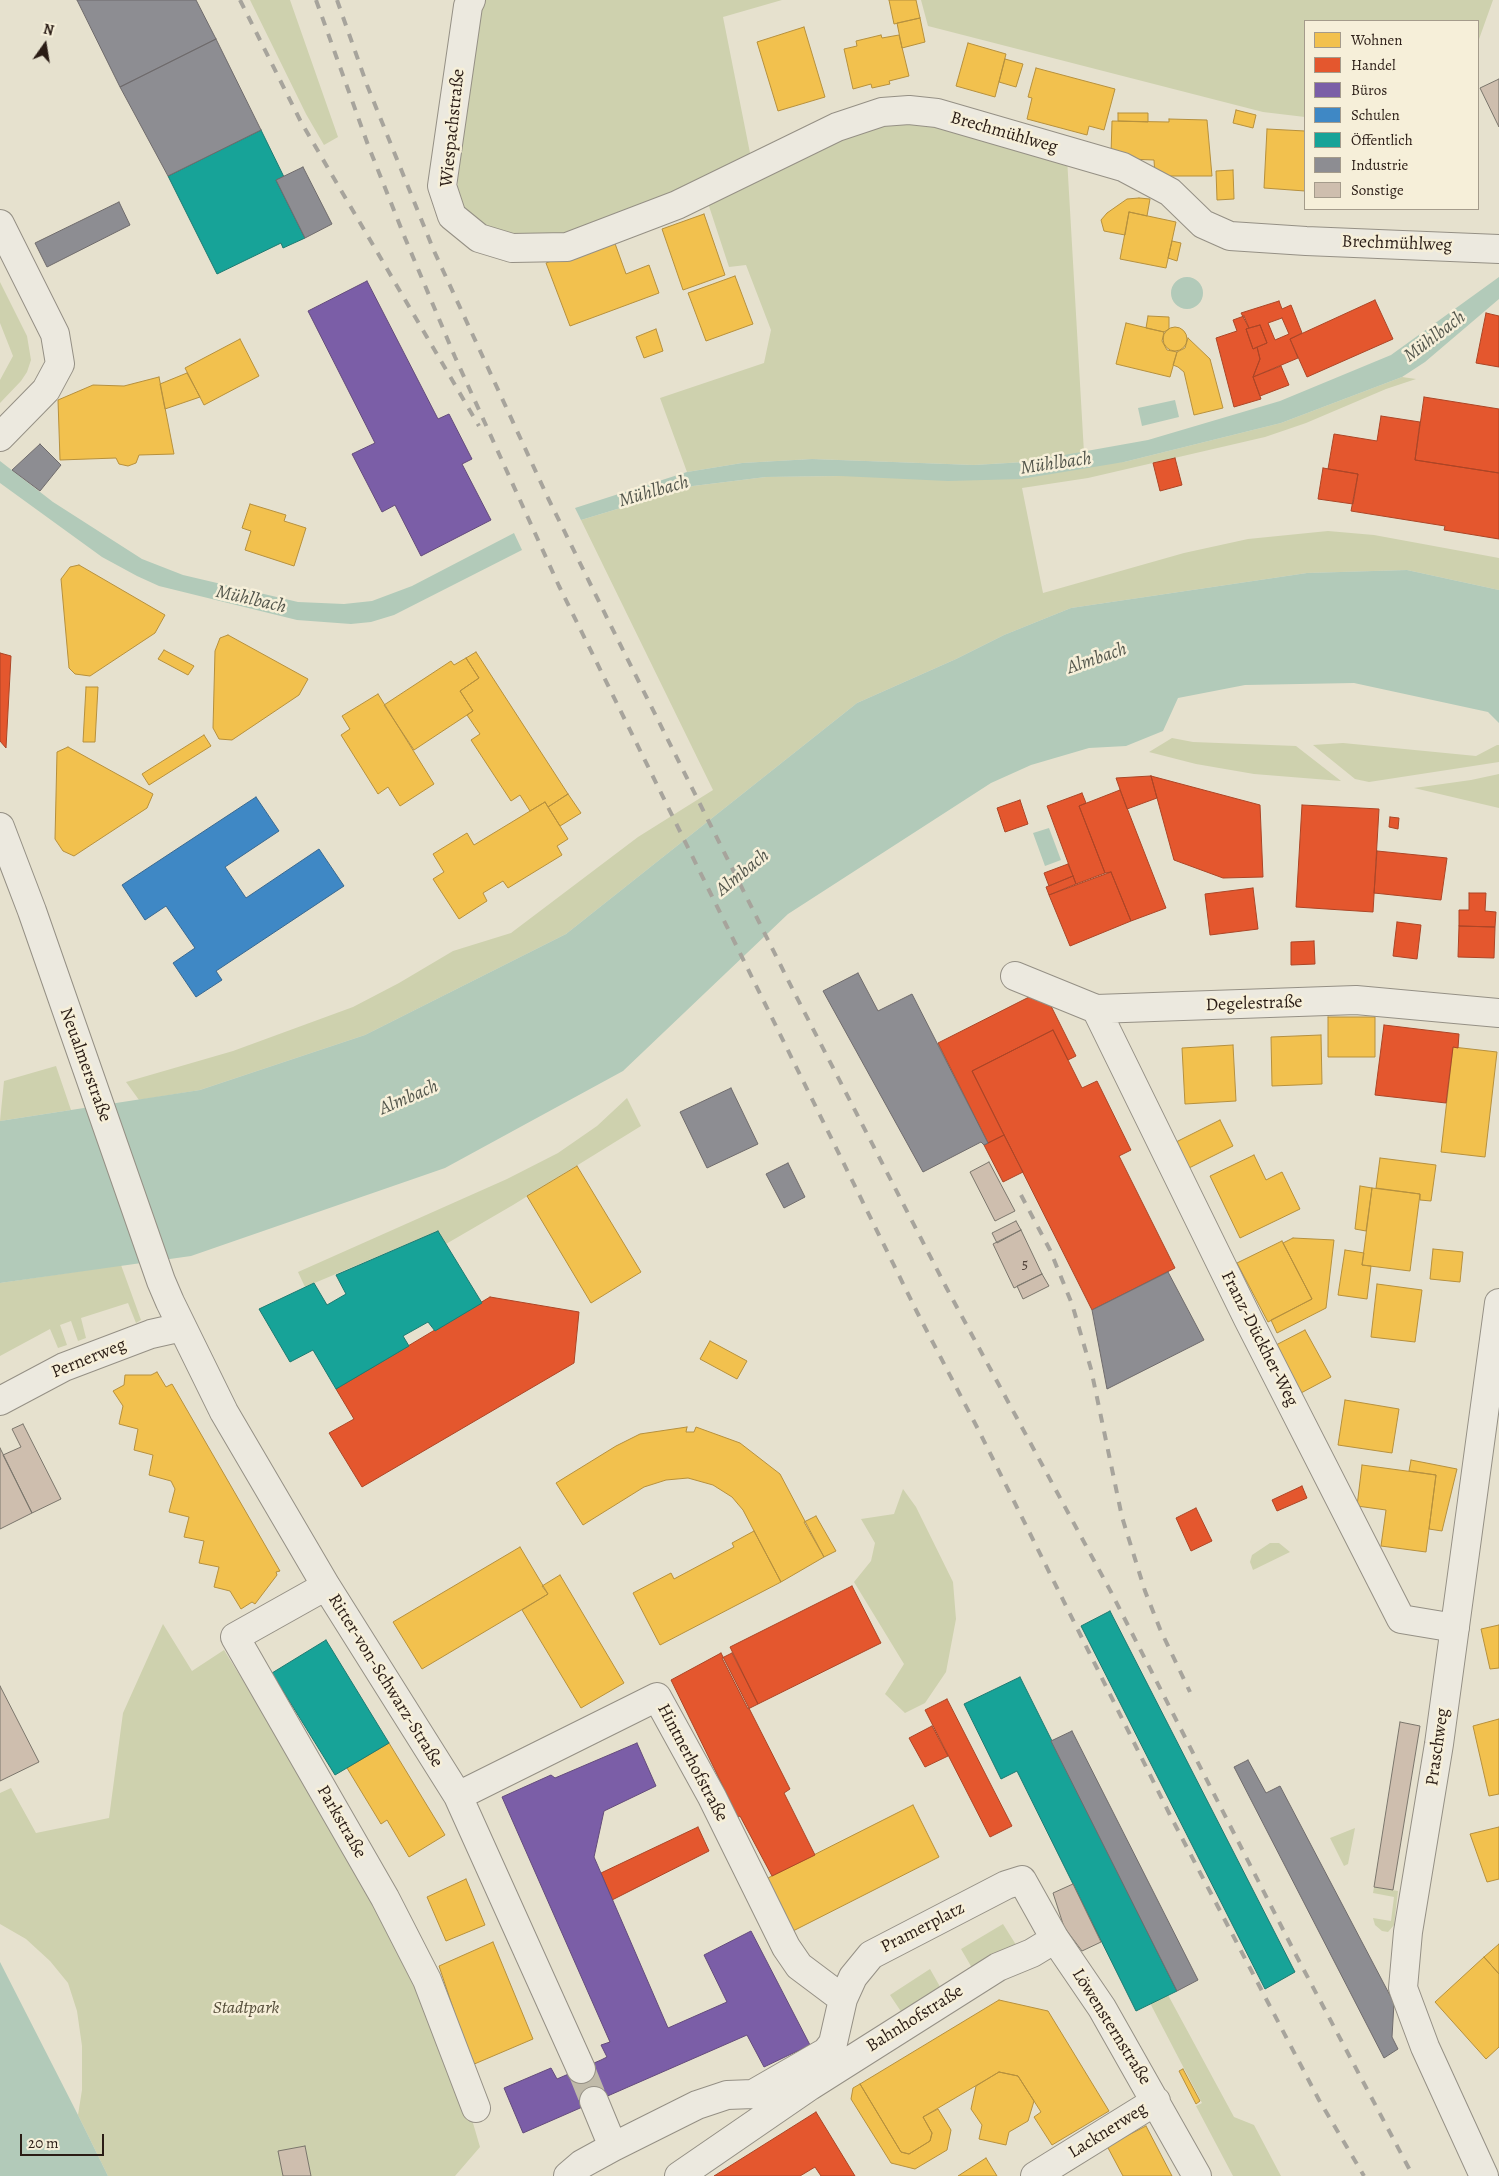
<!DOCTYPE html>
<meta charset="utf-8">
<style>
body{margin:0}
#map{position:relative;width:1499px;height:2176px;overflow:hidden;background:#e6e1ce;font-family:Alegreya,serif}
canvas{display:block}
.legend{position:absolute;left:1304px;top:20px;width:175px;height:190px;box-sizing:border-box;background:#f6efd9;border:1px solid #a49b8b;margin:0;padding:6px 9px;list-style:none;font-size:15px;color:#2a1c15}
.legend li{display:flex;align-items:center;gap:10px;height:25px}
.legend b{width:25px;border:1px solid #a49b8b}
.north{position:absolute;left:20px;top:20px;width:50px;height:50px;-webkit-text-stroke:4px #f6efd9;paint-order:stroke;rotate:13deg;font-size:14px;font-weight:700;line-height:20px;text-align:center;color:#2a1c15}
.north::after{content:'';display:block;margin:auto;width:18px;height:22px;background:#2a1c15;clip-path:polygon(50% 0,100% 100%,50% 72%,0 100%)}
.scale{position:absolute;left:20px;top:2134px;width:84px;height:22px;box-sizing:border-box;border:2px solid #2a1c15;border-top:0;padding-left:6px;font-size:15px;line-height:18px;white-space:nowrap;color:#2a1c15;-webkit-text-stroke:4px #f6efd9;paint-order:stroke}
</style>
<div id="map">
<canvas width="1499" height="2176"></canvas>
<ul class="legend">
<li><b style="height:14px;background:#f2c14e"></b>Wohnen</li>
<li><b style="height:14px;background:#e4572e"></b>Handel</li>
<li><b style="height:14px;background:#7b5ea7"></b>Büros</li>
<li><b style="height:14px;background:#3f88c5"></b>Schulen</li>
<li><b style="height:14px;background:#17a398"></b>Öffentlich</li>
<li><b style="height:14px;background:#8d8d92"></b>Industrie</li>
<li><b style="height:14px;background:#cebeae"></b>Sonstige</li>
</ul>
<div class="north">N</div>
<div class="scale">20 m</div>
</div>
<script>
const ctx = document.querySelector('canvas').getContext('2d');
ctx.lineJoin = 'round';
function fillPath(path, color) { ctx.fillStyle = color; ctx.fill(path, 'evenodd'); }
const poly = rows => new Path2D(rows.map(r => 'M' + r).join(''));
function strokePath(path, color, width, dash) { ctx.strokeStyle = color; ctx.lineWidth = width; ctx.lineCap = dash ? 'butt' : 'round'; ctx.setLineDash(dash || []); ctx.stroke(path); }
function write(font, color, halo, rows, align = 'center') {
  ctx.font = font + ' Alegreya,serif'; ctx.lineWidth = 5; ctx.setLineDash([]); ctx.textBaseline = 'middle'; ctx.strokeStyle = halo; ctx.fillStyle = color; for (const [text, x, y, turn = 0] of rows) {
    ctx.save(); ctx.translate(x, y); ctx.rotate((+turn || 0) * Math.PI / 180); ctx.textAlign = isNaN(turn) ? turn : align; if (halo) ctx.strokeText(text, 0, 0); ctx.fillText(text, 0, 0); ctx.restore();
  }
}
fillPath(poly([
 [250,0,290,0,338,137,324,145,306,114],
 [481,0,782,0,723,17,751,158,686,193,563,237,515,239,479,230,457,197,461,127],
 [921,0,1493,0,1478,42,1478,21,1305,21,1305,117,1263,112,928,26],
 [902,119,1067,158,1084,453,1025,462,974,465,812,459,742,463,687,472,660,398,764,363,771,330,746,265,729,267,706,197,784,159],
 [0,282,27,336,31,360,27,372,21,381,0,403,0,380,13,356,0,323],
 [1402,377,1416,379,1386,389,1306,423,1265,437,1088,478,1022,488,1043,593,1184,553,1248,539,1328,531,1374,535,1499,558,1499,590,1407,570,1307,573,1071,608,1004,635,956,659,857,703,566,934,365,1035,200,1090,139,1100,126,1082,233,1051,353,1007,399,983,453,951,511,933,638,837,713,790,581,520,693,486,766,477,840,476,1124,462,1281,423],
 [1172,738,1193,742,1296,746,1341,781,1254,774,1196,764,1149,752],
 [1343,743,1476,756,1497,745,1499,745,1499,762,1369,782,1355,779,1313,745],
 [1499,774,1499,808,1414,788,1471,780],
 [56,1066,71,1110,0,1121,4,1081],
 [627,1098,641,1126,513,1205,446,1244,438,1231,305,1287,298,1272,507,1179,558,1153,597,1126],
 [121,1265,141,1320,136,1323,128,1303,81,1318,86,1338,78,1341,71,1321,60,1325,67,1345,58,1348,50,1329,0,1356,0,1283],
 [903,1489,916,1507,953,1582,956,1619,946,1672,925,1703,905,1713,885,1694,904,1664,854,1582,871,1561,875,1543,861,1519,894,1514],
 [1270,1543,1279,1543,1290,1552,1253,1570,1250,1562,1252,1555],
 [163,1624,192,1671,224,1650,318,1801,405,1951,466,2099,480,2147,455,2176,108,2176,78,2115,82,2090,82,2046,77,2011,68,1983,50,1961,26,1939,0,1924,0,1793,11,1788,36,1833,109,1818,123,1713],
 [1355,1828,1348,1864,1344,1866,1330,1838],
 [1374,1887,1398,1891,1394,1925,1388,1932,1382,1931,1375,1925,1373,1918,1391,1921,1394,1897,1373,1893],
 [1003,1924,1018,1948,975,1973,961,1949],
 [930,1969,943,1992,904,2016,890,1995],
 [1168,1995,1234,2117,1254,2125,1281,2176,1233,2176,1196,2106,1202,2103,1150,2003]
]), '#ced1ae');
fillPath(poly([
 [1499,277,1499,299,1425,362,1402,377,1281,423,1124,462,1021,479,948,481,840,476,766,477,693,486,581,520,575,508,687,472,742,463,812,459,974,465,1025,462,1148,440,1280,401,1391,355],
 '1171 293a16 16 0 1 1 32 0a16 16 0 1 1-32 0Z',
 [1175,400,1179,417,1142,426,1138,408],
 [0,461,53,502,142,559,183,575,298,602,344,604,372,601,412,586,514,533,522,550,394,615,371,622,351,624,297,620,159,586,137,576,102,557,0,483],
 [1407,570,1499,590,1499,723,1488,712,1354,683,1245,685,1178,698,1163,731,1126,746,1089,748,1031,765,991,783,788,914,623,1071,445,1168,191,1256,0,1283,0,1121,200,1090,365,1035,566,934,857,703,956,659,1004,635,1071,608,1307,573],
 [1049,828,1061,860,1045,866,1033,833],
 [0,1962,78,2115,108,2176,0,2176]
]), '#b2cab9');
const homes = poly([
 [889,0,916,0,920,18,894,24,889,0],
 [920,18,925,42,902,48,897,23,920,18],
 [804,27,825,97,778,111,757,42,804,27],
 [881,35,882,38,899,35,909,76,889,81,890,84,872,88,871,84,853,89,844,49,857,46,856,41,881,35],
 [968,43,1006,54,995,97,956,86,968,43],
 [1005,59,1023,64,1016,87,999,82,1005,59],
 [1036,68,1115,89,1104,130,1089,126,1087,135,1027,119,1032,98,1028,97,1036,68],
 [1236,110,1256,115,1253,128,1233,123,1236,110],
 [1118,113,1148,113,1148,122,1118,121,1118,113],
 [1169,119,1207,120,1212,176,1155,176,1154,160,1128,159,1128,154,1111,154,1112,121,1169,122,1169,119],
 [1267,129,1305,131,1305,191,1264,188,1267,129],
 [1233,170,1234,199,1217,200,1216,171,1233,170],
 [1139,198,1150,199,1147,216,1129,212,1125,235,1104,231,1101,220,1107,213,1127,199,1139,198],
 [1129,212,1176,222,1166,268,1120,259,1129,212],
 [704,214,725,275,683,290,662,229,704,214],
 [613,238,626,274,649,265,659,293,570,326,546,263,613,238],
 [1172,241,1181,243,1177,261,1168,258,1172,241],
 [735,276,753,324,706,341,688,293,735,276],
 [1148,316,1169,317,1169,329,1164,332,1146,328,1148,316],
 [1126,323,1164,332,1162,341,1167,350,1177,352,1170,377,1116,364,1126,323],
 '1163 339a12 12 0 1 1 24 0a12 12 0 1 1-24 0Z',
 [656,329,663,351,644,358,636,337,656,329],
 [1188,338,1210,359,1223,408,1194,415,1184,372,1178,367,1173,365,1177,352,1185,348,1188,338],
 [240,339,259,376,204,405,185,368,240,339],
 [187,373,200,397,165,409,160,384,187,373],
 [159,377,174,454,139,455,136,463,128,466,119,464,116,458,60,460,58,400,93,385,124,386,159,377],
 [250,504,286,515,284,521,306,528,294,566,245,550,251,531,242,528,250,504],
 [79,565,165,615,155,633,90,676,75,674,69,668,61,579,70,567,79,565],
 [228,635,308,679,299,695,232,740,219,739,213,728,215,651,220,638,228,635],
 [164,650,194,666,188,675,158,659,164,650],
 [476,652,568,794,548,807,545,802,530,811,520,795,511,801,471,740,480,734,467,715,473,711,460,691,479,678,466,658,476,652],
 [466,658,479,678,460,691,473,711,414,750,384,705,451,661,454,665,466,658],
 [86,687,98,687,95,742,83,742,86,687],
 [378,694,434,784,400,806,388,787,378,794,341,735,350,729,342,716,378,694],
 [204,735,211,746,149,785,142,774,204,735],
 [68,747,153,794,147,808,74,856,63,851,55,839,57,752,68,747],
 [568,794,581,813,560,826,548,807,568,794],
 [545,802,568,839,557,846,562,855,508,888,503,881,483,893,487,901,459,919,433,879,444,872,433,854,467,833,474,845,545,802],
 [1328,1017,1375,1017,1375,1057,1328,1057,1328,1017],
 [1321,1035,1322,1084,1272,1086,1271,1037,1321,1035],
 [1233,1045,1236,1101,1185,1104,1182,1048,1233,1045],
 [1453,1047,1497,1052,1485,1157,1441,1152,1453,1047],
 [1220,1120,1233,1146,1189,1168,1176,1142,1220,1120],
 [1254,1155,1266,1180,1282,1172,1300,1209,1240,1238,1210,1176,1254,1155],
 [1380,1158,1436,1165,1431,1201,1420,1200,1420,1194,1376,1188,1380,1158],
 [577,1166,641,1272,591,1303,527,1196,577,1166],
 [1360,1186,1372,1188,1366,1231,1355,1229,1360,1186],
 [1372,1188,1420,1194,1410,1271,1362,1265,1372,1188],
 [1293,1238,1334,1240,1326,1308,1277,1333,1271,1320,1312,1299,1283,1243,1293,1238],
 [1282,1241,1312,1299,1268,1322,1237,1263,1282,1241],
 [1433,1249,1463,1252,1460,1282,1430,1279,1433,1249],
 [1345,1250,1364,1253,1362,1265,1371,1266,1367,1299,1338,1295,1345,1250],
 [1377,1284,1422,1290,1415,1342,1371,1337,1377,1284],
 [1305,1330,1331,1377,1301,1393,1276,1345,1305,1330],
 [710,1341,747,1361,737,1379,700,1359,710,1341],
 [157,1372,166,1387,172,1384,280,1571,276,1572,277,1575,255,1604,252,1602,241,1609,230,1591,214,1587,219,1567,199,1563,204,1541,184,1537,189,1517,169,1512,175,1489,171,1481,149,1475,153,1455,134,1450,138,1429,119,1424,123,1406,113,1391,124,1385,125,1375,151,1375,157,1372],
 [1345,1400,1399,1409,1392,1453,1338,1445,1345,1400],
 [687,1427,686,1432,694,1432,696,1427,740,1443,780,1474,824,1557,781,1582,743,1510,732,1497,713,1485,688,1478,666,1480,644,1487,583,1525,556,1483,616,1446,640,1434,687,1427],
 [1411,1460,1457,1469,1442,1531,1429,1529,1436,1475,1409,1471,1411,1460],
 [1362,1465,1436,1475,1426,1552,1381,1546,1386,1510,1357,1506,1362,1465],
 [816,1516,836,1551,824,1557,804,1522,816,1516],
 [754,1531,781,1582,660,1645,633,1593,671,1573,674,1579,734,1547,732,1543,754,1531],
 [520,1547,548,1594,422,1669,393,1622,520,1547],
 [560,1575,624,1683,581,1708,522,1610,548,1594,542,1586,560,1575],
 [1499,1625,1499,1668,1490,1669,1481,1629,1499,1625],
 [1499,1719,1499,1794,1489,1796,1473,1726,1499,1719],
 [389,1743,445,1835,409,1857,387,1820,381,1824,347,1768,389,1743],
 [913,1805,939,1857,793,1931,766,1879,913,1805],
 [1499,1827,1499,1879,1487,1882,1470,1834,1499,1827],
 [466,1879,485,1925,446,1941,427,1897,466,1879],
 [493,1942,533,2039,472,2065,439,1966,493,1942],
 [1499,1944,1499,1974,1484,1957,1499,1944],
 [1484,1957,1499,1974,1499,2047,1486,2059,1435,2002,1484,1957],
 [999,2000,1048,2011,1109,2111,1052,2145,1034,2117,1041,2112,1018,2076,999,2072,923,2117,932,2133,930,2141,909,2154,901,2152,860,2084,999,2000],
 [1183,2069,1200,2101,1196,2104,1179,2071,1183,2069],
 [999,2072,1018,2076,1034,2101,1028,2121,1009,2132,1006,2145,979,2139,982,2125,971,2109,976,2086,999,2072],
 [860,2084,901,2152,909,2154,930,2141,932,2133,923,2117,938,2109,951,2130,947,2150,915,2169,891,2163,851,2099,853,2088,860,2084],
 [1146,2126,1172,2176,1123,2176,1107,2146,1146,2126],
 [986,2158,997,2176,958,2176,986,2158]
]);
fillPath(homes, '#f2c14e');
strokePath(homes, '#b6903d', 1);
const shops = poly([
 [1375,300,1393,339,1307,377,1290,339,1375,300],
 [1279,301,1282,309,1291,305,1302,333,1290,339,1298,358,1253,377,1260,359,1257,347,1267,343,1260,325,1249,328,1241,313,1279,301],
 [1486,313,1499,316,1499,367,1476,363,1486,313],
 [1244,316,1249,328,1246,329,1253,349,1257,347,1260,359,1253,377,1261,399,1234,407,1216,338,1237,331,1233,320,1244,316],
 [1282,318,1289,334,1275,340,1268,323,1282,318],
 [1260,325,1267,343,1253,349,1246,329,1260,325],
 [1281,366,1289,385,1260,396,1253,377,1281,366],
 [1424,397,1499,409,1499,473,1415,460,1424,397],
 [1381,416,1420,422,1415,460,1499,473,1499,539,1444,530,1445,526,1351,511,1358,474,1328,469,1334,434,1377,441,1381,416],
 [1175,458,1182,485,1160,491,1153,463,1175,458],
 [1323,468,1358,474,1353,504,1318,499,1323,468],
 [0,653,11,656,6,748,0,741,0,653],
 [1151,776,1260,805,1263,877,1223,878,1174,860,1151,776],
 [1151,776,1157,798,1127,809,1116,778,1151,776],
 [1120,790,1166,908,1131,921,1111,872,1105,873,1079,806,1120,790],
 [1082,793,1086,803,1079,806,1105,873,1076,884,1047,806,1082,793],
 [1020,800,1028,824,1005,832,997,808,1020,800],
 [1302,805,1379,809,1373,912,1296,907,1302,805],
 [1390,817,1399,818,1398,829,1389,827,1390,817],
 [1377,851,1447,858,1441,900,1374,893,1377,851],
 [1068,864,1073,876,1049,886,1044,873,1068,864],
 [1111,872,1131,921,1070,946,1049,895,1111,872],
 [1073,876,1076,884,1049,895,1046,887,1073,876],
 [1253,888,1258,929,1210,935,1205,894,1253,888],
 [1469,893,1486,893,1485,911,1496,912,1495,927,1459,926,1459,910,1469,910,1469,893],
 [1397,922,1421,925,1417,959,1393,956,1397,922],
 [1459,926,1495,927,1494,958,1458,957,1459,926],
 [1314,941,1315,964,1291,965,1291,942,1314,941],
 [1043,990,1076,1056,1068,1060,1053,1030,972,1071,1004,1135,988,1143,938,1043,1043,990],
 [1384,1025,1459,1034,1458,1048,1453,1047,1446,1103,1375,1095,1384,1025],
 [1053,1030,1082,1088,1097,1081,1131,1150,1119,1156,1175,1268,1092,1310,972,1071,1053,1030],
 [1004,1135,1023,1172,1003,1182,984,1145,1004,1135],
 [490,1297,579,1312,574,1363,362,1487,329,1433,354,1419,336,1389,490,1297],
 [1302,1486,1307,1498,1277,1511,1272,1500,1302,1486],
 [1196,1508,1212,1541,1191,1551,1176,1518,1196,1508],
 [852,1586,881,1643,758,1704,730,1647,852,1586],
 [721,1653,790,1789,784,1793,815,1855,772,1876,740,1816,738,1817,671,1680,721,1653],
 [732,1653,758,1704,748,1709,722,1658,732,1653],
 [947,1699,1012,1826,990,1837,925,1710,947,1699],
 [932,1726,948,1756,925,1767,909,1738,932,1726],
 [698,1827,709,1851,612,1900,601,1873,698,1827],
 [816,2112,855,2176,821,2176,815,2167,800,2176,714,2176,816,2112]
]);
fillPath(shops, '#e4572e');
strokePath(shops, '#ac4526', 1);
const offices = poly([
 [367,281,438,419,449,414,472,459,462,464,491,520,421,556,395,505,382,512,352,454,375,443,308,311,367,281],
 [637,1743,656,1786,604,1811,594,1857,668,2028,727,2002,704,1955,751,1931,810,2045,764,2067,747,2035,523,2133,504,2088,551,2068,557,2079,601,2060,607,2057,601,2045,610,2042,502,1797,551,1775,555,1778,637,1743]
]);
fillPath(offices, '#7b5ea7');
strokePath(offices, '#634a7b', 1);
const schools = poly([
 [256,797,279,831,225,867,246,898,319,849,344,886,216,971,222,980,196,997,173,963,195,948,166,906,145,920,122,885,256,797]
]);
fillPath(schools, '#3f88c5');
strokePath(schools, '#396890', 1);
const public = poly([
 [261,130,284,177,276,180,305,238,283,248,281,243,217,274,168,176,261,130],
 [438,1231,482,1303,435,1331,428,1322,403,1336,409,1346,336,1389,313,1350,290,1362,259,1309,314,1283,327,1305,346,1294,336,1275,438,1231],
 [1110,1611,1295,1972,1265,1989,1081,1626,1110,1611],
 [326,1640,389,1743,335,1775,272,1673,326,1640],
 [1020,1677,1177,1991,1136,2011,1017,1771,1001,1779,964,1704,1020,1677]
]);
fillPath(public, '#17a398');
strokePath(public, '#1d7a71', 1);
const industry = poly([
 [77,0,196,0,216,39,120,87,77,0],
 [216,39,261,130,168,176,120,87,216,39],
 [303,167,332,224,305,238,276,180,303,167],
 [119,202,130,225,47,267,35,243,119,202],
 [40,444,61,465,40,491,12,470,40,444],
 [858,973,878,1011,912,994,988,1143,984,1145,981,1142,923,1172,823,991,858,973],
 [731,1088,758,1144,707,1168,680,1112,731,1088],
 [788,1163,805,1197,784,1208,766,1174,788,1163],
 [1168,1272,1204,1340,1107,1389,1092,1310,1168,1272],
 [1072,1731,1198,1980,1177,1991,1051,1741,1072,1731],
 [1248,1760,1266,1793,1280,1786,1394,2003,1392,2037,1398,2049,1384,2058,1234,1767,1248,1760]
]);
fillPath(industry, '#8d8d92');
strokePath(industry, '#6f6b6c', 1);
const building = poly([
 [1499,79,1499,127,1480,88,1499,79],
 [989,1162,1015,1211,995,1221,970,1172,989,1162],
 [1016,1221,1021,1230,997,1243,992,1233,1016,1221],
 [1021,1230,1042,1274,1014,1288,993,1244,1021,1230],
 [1042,1274,1049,1286,1023,1299,1017,1286,1042,1274],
 [23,1424,61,1499,32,1513,3,1455,21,1447,12,1429,23,1424],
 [0,1448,32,1513,0,1529,0,1448],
 [0,1686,39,1762,0,1781,0,1686],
 [1400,1722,1420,1726,1393,1890,1374,1887,1400,1722],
 [1073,1884,1101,1942,1082,1951,1064,1927,1053,1893,1073,1884],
 [305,2146,311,2176,283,2176,278,2151,305,2146]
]);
fillPath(building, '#cebeae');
strokePath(building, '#7b766c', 1);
strokePath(poly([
 [581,2069,594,2101]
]), '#c0baa9', 28, [28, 14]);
const street = poly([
 [471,0,468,6,442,186,452,216,479,238,512,248,567,247,677,205,837,127,882,112,909,110,937,113,1123,167,1170,192,1203,224,1230,236,1306,241,1499,249],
 [0,224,55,334,60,364,46,390,0,437],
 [0,827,32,911,161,1281,170,1302,224,1412,326,1586,458,1796,581,2069],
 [1015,976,1096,1009,1356,1000,1499,1013],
 [1096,1009,1248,1319,1401,1619,1455,1628],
 [0,1401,64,1367,151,1334,182,1327],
 [326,1586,235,1637,385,1898,427,1980,476,2108],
 [458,1796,657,1697,712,1797,786,1947,799,1966,843,1999],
 [594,2101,613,2147],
 [568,2176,582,2164,613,2147,697,2105,727,2095,753,2094,826,2052,833,2043,843,1999,853,1977,871,1955,1006,1885,1022,1880,1055,1939,1102,2008,1197,2176],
 [679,2176,810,2086,998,1967,1032,1953,1055,1939],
 [1035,2176,1156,2101],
 [1484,2176,1425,2047,1403,1988,1408,1932,1439,1744,1499,1303]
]);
strokePath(street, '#959085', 30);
strokePath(street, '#ece9df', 28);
strokePath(poly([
 [240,0,301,122,479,426],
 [316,0,368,145,405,238,455,357,559,586,917,1312,980,1433,1171,1817,1319,2100,1364,2176],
 [337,0,367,85,434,251,548,498,611,626,795,994,946,1287,1111,1592,1297,1957,1413,2176],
 [1021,1195,1050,1250,1072,1304,1091,1369,1122,1517,1145,1591,1160,1629,1190,1692]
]), '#a7a49c', 4, [9, 9]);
write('15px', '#53443b', null, [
 ["5",1025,1265]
]);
write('18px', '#2a1c15', '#f6efd9', [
 ["Wiespachstraße",453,128,-84],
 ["Brechmühlweg",1004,133,16],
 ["Brechmühlweg",1397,244,2],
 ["Degelestraße",1254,1004,-2],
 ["Neualmerstraße",85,1065,70],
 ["Franz-Dückher-Weg",1259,1339,63],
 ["Pernerweg",89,1359,-22],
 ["Ritter-von-Schwarz-Straße",385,1681,58],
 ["Praschweg",1438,1747,-82],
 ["Hintnerhofstraße",692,1763,62],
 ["Parkstraße",341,1822,60],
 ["Pramerplatz",923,1928,-27],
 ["Bahnhofstraße",915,2019,-32],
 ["Löwensternstraße",1111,2027,58],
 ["Lacknerweg",1108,2131,-32]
]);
write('italic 18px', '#564e3b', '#f6efd9', [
 ["Stadtpark",246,2009]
]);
write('italic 19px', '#52554b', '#f6efd9', [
 ["Mühlbach",1435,337,-37],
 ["Mühlbach",1056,464,-8],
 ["Mühlbach",654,492,-16],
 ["Mühlbach",251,600,13],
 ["Almbach",1097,659,-19],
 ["Almbach",743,873,-39],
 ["Almbach",409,1098,-23]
]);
</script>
